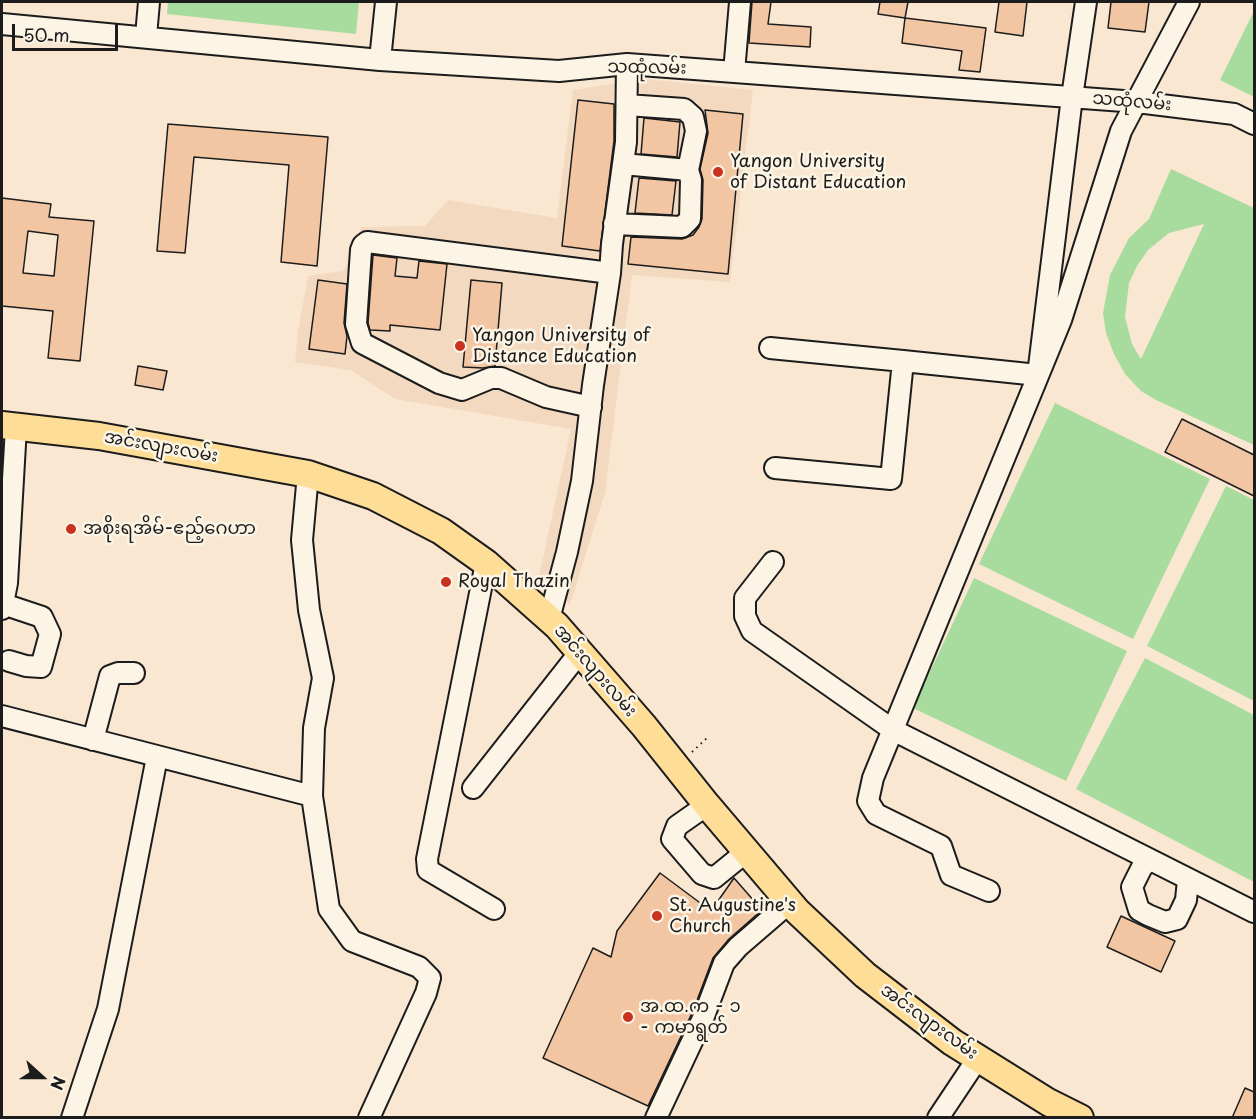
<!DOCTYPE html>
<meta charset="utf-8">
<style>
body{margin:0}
#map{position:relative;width:1256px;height:1119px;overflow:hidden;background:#f9e7d1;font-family:"Playpen Sans",sans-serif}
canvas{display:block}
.frame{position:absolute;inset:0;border:3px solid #1c1c1c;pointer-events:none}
.north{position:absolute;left:12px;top:1047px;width:60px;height:60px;-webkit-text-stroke:4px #fcf5e5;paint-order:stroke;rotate:111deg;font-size:16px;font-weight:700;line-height:24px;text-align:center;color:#1c1c1c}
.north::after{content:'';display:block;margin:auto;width:21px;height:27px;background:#1c1c1c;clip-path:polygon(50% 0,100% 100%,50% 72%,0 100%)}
.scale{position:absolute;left:12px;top:24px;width:106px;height:27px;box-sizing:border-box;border:3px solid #1c1c1c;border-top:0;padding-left:8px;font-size:18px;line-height:21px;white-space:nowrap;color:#1c1c1c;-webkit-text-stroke:4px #fcf5e5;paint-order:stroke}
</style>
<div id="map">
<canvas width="1256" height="1119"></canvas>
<div class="frame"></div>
<div class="north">N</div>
<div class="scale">50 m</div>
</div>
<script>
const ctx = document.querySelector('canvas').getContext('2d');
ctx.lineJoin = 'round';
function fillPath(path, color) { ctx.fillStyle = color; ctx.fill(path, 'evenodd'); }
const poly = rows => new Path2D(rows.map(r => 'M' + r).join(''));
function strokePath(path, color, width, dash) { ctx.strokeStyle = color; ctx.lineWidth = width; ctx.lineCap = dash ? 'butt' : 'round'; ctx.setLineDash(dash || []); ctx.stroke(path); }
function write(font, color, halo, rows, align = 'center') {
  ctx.font = font + ' "Playpen Sans","Noto Sans Myanmar",sans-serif'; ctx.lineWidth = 5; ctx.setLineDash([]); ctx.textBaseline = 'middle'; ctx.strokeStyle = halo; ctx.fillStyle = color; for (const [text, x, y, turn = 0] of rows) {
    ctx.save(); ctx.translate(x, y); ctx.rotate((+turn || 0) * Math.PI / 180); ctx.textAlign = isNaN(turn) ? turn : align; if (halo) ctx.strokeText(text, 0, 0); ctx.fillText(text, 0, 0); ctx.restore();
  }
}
fillPath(poly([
 [645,79,753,90,730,282,632,275,605,493,570,604,539,577,571,429,395,399,351,370,295,362,298,331,308,276,344,271,361,227,425,226,448,200,557,218,573,90]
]), '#f3d9c0');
fillPath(poly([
 [168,2,359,2,356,34,167,14],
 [1254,11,1254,97,1220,80],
 [1171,169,1254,208,1254,445,1156,400,1141,391,1125,374,1114,354,1106,333,1103,313,1110,275,1129,238,1149,219],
 [1204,224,1141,359,1132,344,1125,317,1129,283,1137,266,1148,250,1169,233],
 [1055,403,1210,479,1133,639,979,564],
 [1226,486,1254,500,1254,701,1147,646],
 [974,578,1127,651,1066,781,913,708],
 [1145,658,1254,715,1254,882,1076,789]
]), '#a8dc9f');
const building = poly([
 [752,2,771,2,768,24,811,27,810,47,749,43,752,2],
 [880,2,908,2,905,18,878,14,880,2],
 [999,2,1027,2,1023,36,995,32,999,2],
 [1111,2,1149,2,1145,32,1108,28,1111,2],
 [905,18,986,28,980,72,959,70,962,51,902,43,905,18],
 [578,100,614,104,614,141,600,251,562,246,578,100],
 [705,110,743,114,728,274,628,264,631,237,682,239,693,235,699,227,702,219,703,180,700,169,708,133,705,110],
 [644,118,680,122,677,157,641,154,644,118],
 [168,124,328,137,317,266,281,262,289,165,194,157,185,253,157,251,168,124],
 [639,178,676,181,672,215,635,213,639,178],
 [2,198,51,204,49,217,94,221,80,361,48,358,53,311,2,306,2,198],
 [28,231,58,235,54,276,23,273,28,231],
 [373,255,397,258,395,276,417,278,419,261,447,264,440,330,390,325,390,331,370,330,368,323,373,255],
 [318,280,347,284,344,323,347,336,345,354,309,349,318,280],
 [471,280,502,283,495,366,483,368,463,367,471,280],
 [138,366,167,371,163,390,135,385,138,366],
 [1182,419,1254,455,1254,496,1165,452,1182,419],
 [660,873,711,911,734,878,762,910,729,939,713,958,693,1011,648,1106,543,1058,593,948,611,957,617,931,660,873],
 [1121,916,1175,941,1161,972,1107,947,1121,916],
 [1245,1088,1254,1092,1254,1118,1232,1118,1245,1088]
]);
fillPath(building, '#f3c6a3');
strokePath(building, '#1c1c1c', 1.5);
const minor = poly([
 [2,24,380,60,559,71,627,64,1137,102,1234,114,1254,124],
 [146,36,149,2],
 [380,60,386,2],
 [734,72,740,2],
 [627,105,684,109,693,117,696,131,688,170],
 [614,224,682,227,690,219,691,180,688,170,623,164],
 [770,348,903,361],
 [591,407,546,397,501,378,491,378,462,390,439,383,362,343,356,324,361,250,363,245,367,242,610,273],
 [775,468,891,479,903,361,1038,375,1072,97,1086,2],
 [308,474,302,540,309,610,323,678,314,728,312,796,329,909,352,941,419,967,430,978,426,993,369,1118],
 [773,562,745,598,745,616,752,631,893,730,1254,912],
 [486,563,427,859,428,870,494,909],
 [3,604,42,617,50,634,41,667,26,666,9,661],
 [2,609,7,583,16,427],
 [549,619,567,552,582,481,593,385,610,273,612,244,626,142,627,64],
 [2,716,312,796],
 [93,740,110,676,118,673,134,673],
 [473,788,580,652],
 [707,805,677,826,672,839,702,874,714,878,746,852],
 [1150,860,1142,867,1132,887,1139,910,1148,915,1165,922,1177,919,1186,900,1188,880],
 [989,891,951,875,941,846,876,814,868,801,873,778,1061,320,1121,131,1189,2],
 [72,1118,108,1009,157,757],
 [656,1118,704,1016,724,963,738,947,789,903],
 [938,1118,978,1058]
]);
const major = poly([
 [2,425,99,436,308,474,373,496,441,531,486,563,557,626,644,726,707,805,797,911,865,975,952,1042,1048,1102,1080,1118]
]);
strokePath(minor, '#1c1c1c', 24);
strokePath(major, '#1c1c1c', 30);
strokePath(poly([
 [692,752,709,736]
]), '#1c1c1c', 2, [1.5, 4.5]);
strokePath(minor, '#fcf5e5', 20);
strokePath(major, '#fedd96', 26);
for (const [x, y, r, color] of [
 [718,172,6,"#c8321e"],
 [460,346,6,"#c8321e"],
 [71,529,6,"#c8321e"],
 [446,582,6,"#c8321e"],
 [657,916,6,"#c8321e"],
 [628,1017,6,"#c8321e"]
]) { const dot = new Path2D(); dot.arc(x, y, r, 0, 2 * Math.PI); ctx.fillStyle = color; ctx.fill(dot); strokePath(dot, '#fcf5e5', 2); }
write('18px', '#1c1c1c', '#fcf5e5', [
 ["သထုံလမ်း",647,68,1],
 ["သထုံလမ်း",1132,102,5],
 ["အင်းလျားလမ်း",161,447,10],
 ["အင်းလျားလမ်း",595,671,49],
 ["အင်းလျားလမ်း",929,1022,36]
]);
write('18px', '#1c1c1c', '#fcf5e5', [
 ["Yangon University",730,162],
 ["of Distant Education",730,183],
 ["Yangon University of",472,336],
 ["Distance Education",472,357],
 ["အစိုးရအိမ်-ဧည့်ဂေဟာ",83,529],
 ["Royal Thazin",458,582],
 ["St. Augustine's",669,906],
 ["Church",669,927],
 ["အ.ထ.က - ၁",640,1007],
 ["- ကမာရွတ်",640,1028]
], 'left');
</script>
